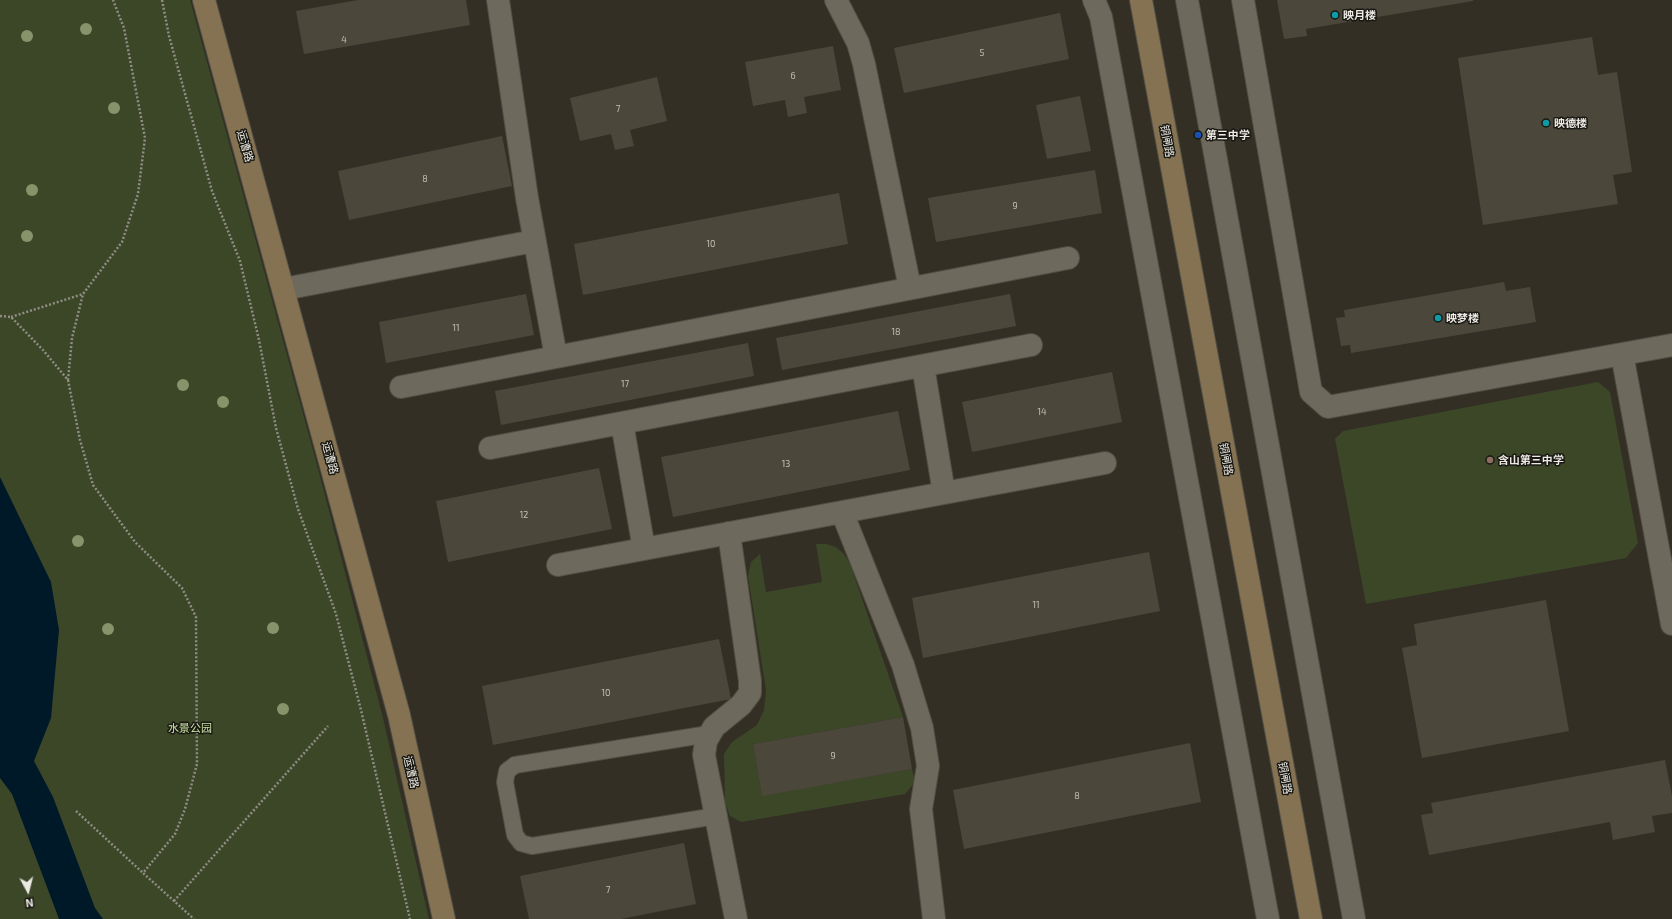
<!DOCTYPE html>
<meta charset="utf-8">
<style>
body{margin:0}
#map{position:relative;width:1672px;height:919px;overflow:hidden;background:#332f24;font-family:"Exo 2",sans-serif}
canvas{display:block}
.north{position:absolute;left:8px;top:871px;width:40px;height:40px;-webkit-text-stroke:3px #191812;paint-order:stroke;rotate:173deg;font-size:11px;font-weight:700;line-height:16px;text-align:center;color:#ebe9e2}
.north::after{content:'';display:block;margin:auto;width:14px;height:18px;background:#ebe9e2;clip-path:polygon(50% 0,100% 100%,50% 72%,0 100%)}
</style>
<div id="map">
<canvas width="1672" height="919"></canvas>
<div class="north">N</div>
</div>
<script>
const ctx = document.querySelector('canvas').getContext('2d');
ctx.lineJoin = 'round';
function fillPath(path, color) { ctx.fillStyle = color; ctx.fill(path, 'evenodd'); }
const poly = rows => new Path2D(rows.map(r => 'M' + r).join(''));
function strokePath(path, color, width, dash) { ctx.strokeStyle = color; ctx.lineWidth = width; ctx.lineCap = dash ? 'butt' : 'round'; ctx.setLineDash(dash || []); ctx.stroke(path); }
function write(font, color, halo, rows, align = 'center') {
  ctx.font = font + ' "Exo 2","Noto Sans SC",sans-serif'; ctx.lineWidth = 3; ctx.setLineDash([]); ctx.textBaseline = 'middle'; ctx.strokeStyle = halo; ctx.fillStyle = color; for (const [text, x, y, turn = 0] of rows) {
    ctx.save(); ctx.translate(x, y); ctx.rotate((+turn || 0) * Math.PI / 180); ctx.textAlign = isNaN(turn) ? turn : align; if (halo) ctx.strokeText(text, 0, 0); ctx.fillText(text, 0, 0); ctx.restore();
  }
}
fillPath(poly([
 [0,0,190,0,317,465,383,718,429,919,0,919],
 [1598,382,1610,392,1638,543,1626,558,1366,604,1335,439,1343,431],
 [816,544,826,544,836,547,844,554,850,564,903,717,753,744,762,795,912,769,915,782,905,794,741,822,730,816,725,802,724,754,732,742,757,725,764,710,766,690,748,576,751,562,760,554,766,592,822,582]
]), '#3c4728');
fillPath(poly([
 [0,477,51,582,59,630,51,718,34,761,53,797,95,908,103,919,59,919,12,794,0,778]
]), '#001929');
fillPath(poly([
 [358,0,466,0,470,25,304,54,296,11],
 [1277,0,1473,0,1473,1,1306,29,1307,36,1284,39],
 [1060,13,1069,59,904,93,894,48],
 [1592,37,1598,75,1617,72,1632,172,1613,175,1618,204,1483,225,1458,58],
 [833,46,841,90,804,97,807,113,788,117,785,100,753,106,745,62],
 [657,77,667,121,630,130,634,146,615,150,611,134,580,141,570,98],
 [1080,96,1091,151,1047,159,1036,105],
 [502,136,512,186,349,220,338,171],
 [1095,170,1102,213,936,242,928,198],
 [839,193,848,244,583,295,574,244],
 [1504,282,1506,291,1530,287,1536,322,1351,353,1350,345,1341,346,1336,318,1345,317,1344,310],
 [526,294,534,335,386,363,379,322],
 [1010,294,1016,326,782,370,776,338],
 [748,343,754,376,501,425,495,391],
 [1112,372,1122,422,972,452,962,402],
 [898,411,910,470,673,517,661,457],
 [599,468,612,529,448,562,436,501],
 [1149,552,1160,611,923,658,912,598],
 [1546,600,1569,731,1422,758,1402,648,1417,645,1414,624],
 [719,639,731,699,493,745,482,686],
 [903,717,912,769,762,796,753,744],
 [1190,743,1201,802,964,849,953,790],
 [1665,760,1672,796,1672,813,1652,816,1655,832,1613,840,1610,822,1429,855,1421,815,1433,813,1431,803],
 [684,843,696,904,621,919,529,919,520,876]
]), '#4b483b');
const lane = poly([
 [709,734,515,765,507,771,505,782,515,835,521,843,532,846,716,816]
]);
const street = poly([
 [498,0,527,198,556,357],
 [836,0,858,43,864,64,910,288],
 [1094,0,1101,17,1268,919],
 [1187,0,1354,919],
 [1243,0,1311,392,1328,407,1672,345],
 [284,289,534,241],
 [1622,354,1672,624],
 [923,366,944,493],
 [401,387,1068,258],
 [622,423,644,549],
 [490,448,1031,345],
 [842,512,903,665,922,728,928,766,921,809,934,919],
 [729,533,750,681,750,693,741,705,714,727,706,741,704,755,736,919],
 [558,565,1105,463]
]);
const secondary = poly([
 [204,0,399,715,444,919],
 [1141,0,1311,919]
]);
strokePath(lane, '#514e44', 18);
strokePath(street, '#514e44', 24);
strokePath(secondary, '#514e44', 24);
strokePath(poly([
 [162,0,169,36,212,191,240,261,259,340,276,428,298,509,336,614,361,710,410,919],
 [0,316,11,317,43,350,68,380,80,440,93,485,135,542,182,588,196,617,197,764,185,809,175,834,143,873,194,919],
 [11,317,83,294,122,242,138,194,145,138,124,28,113,0],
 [68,380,72,338,83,294],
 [76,811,143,873],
 [174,901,328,726]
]), '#908d84', 2.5, [2, 2]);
strokePath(lane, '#6d6a5d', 16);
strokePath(street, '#6d6a5d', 22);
strokePath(secondary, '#857252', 22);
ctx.fillStyle = '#87936a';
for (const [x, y] of [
 [86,29],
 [27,36],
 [114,108],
 [32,190],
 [27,236],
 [183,385],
 [223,402],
 [78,541],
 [273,628],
 [108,629],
 [283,709]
]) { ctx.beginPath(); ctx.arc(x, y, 6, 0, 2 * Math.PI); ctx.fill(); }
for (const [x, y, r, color] of [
 [1335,15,4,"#0f9aa8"],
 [1546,123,4,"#0f9aa8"],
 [1198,135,4,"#1a4fb4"],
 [1438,318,4,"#0f9aa8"],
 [1490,460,4,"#8d6e63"]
]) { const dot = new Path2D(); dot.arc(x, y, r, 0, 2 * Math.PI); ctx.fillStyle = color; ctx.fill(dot); strokePath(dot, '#191812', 1.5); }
write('9px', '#c3c1b8', null, [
 ["4",344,40],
 ["5",982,53],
 ["6",793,76],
 ["7",618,109],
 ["8",425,179],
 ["9",1015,206],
 ["10",711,244],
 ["11",456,328],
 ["18",896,332],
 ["17",625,384],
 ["14",1042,412],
 ["13",786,464],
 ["12",524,515],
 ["11",1036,605],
 ["10",606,693],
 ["9",833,756],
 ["8",1077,796],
 ["7",608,890]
]);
write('bold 11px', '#ebe9e2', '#191812', [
 ["映月楼",1343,15],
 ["映德楼",1554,123],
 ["第三中学",1206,135],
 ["映梦楼",1446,318],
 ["含山第三中学",1498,460]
], 'left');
write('11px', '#ebe9e2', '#191812', [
 ["铜闸路",1167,141,80],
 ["运漕路",245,146,74],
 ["运漕路",330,458,75],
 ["铜闸路",1226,459,80],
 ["运漕路",411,772,77],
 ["铜闸路",1285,778,80]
]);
write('11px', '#cce4a4', '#191812', [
 ["水景公园",190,728]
]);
</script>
